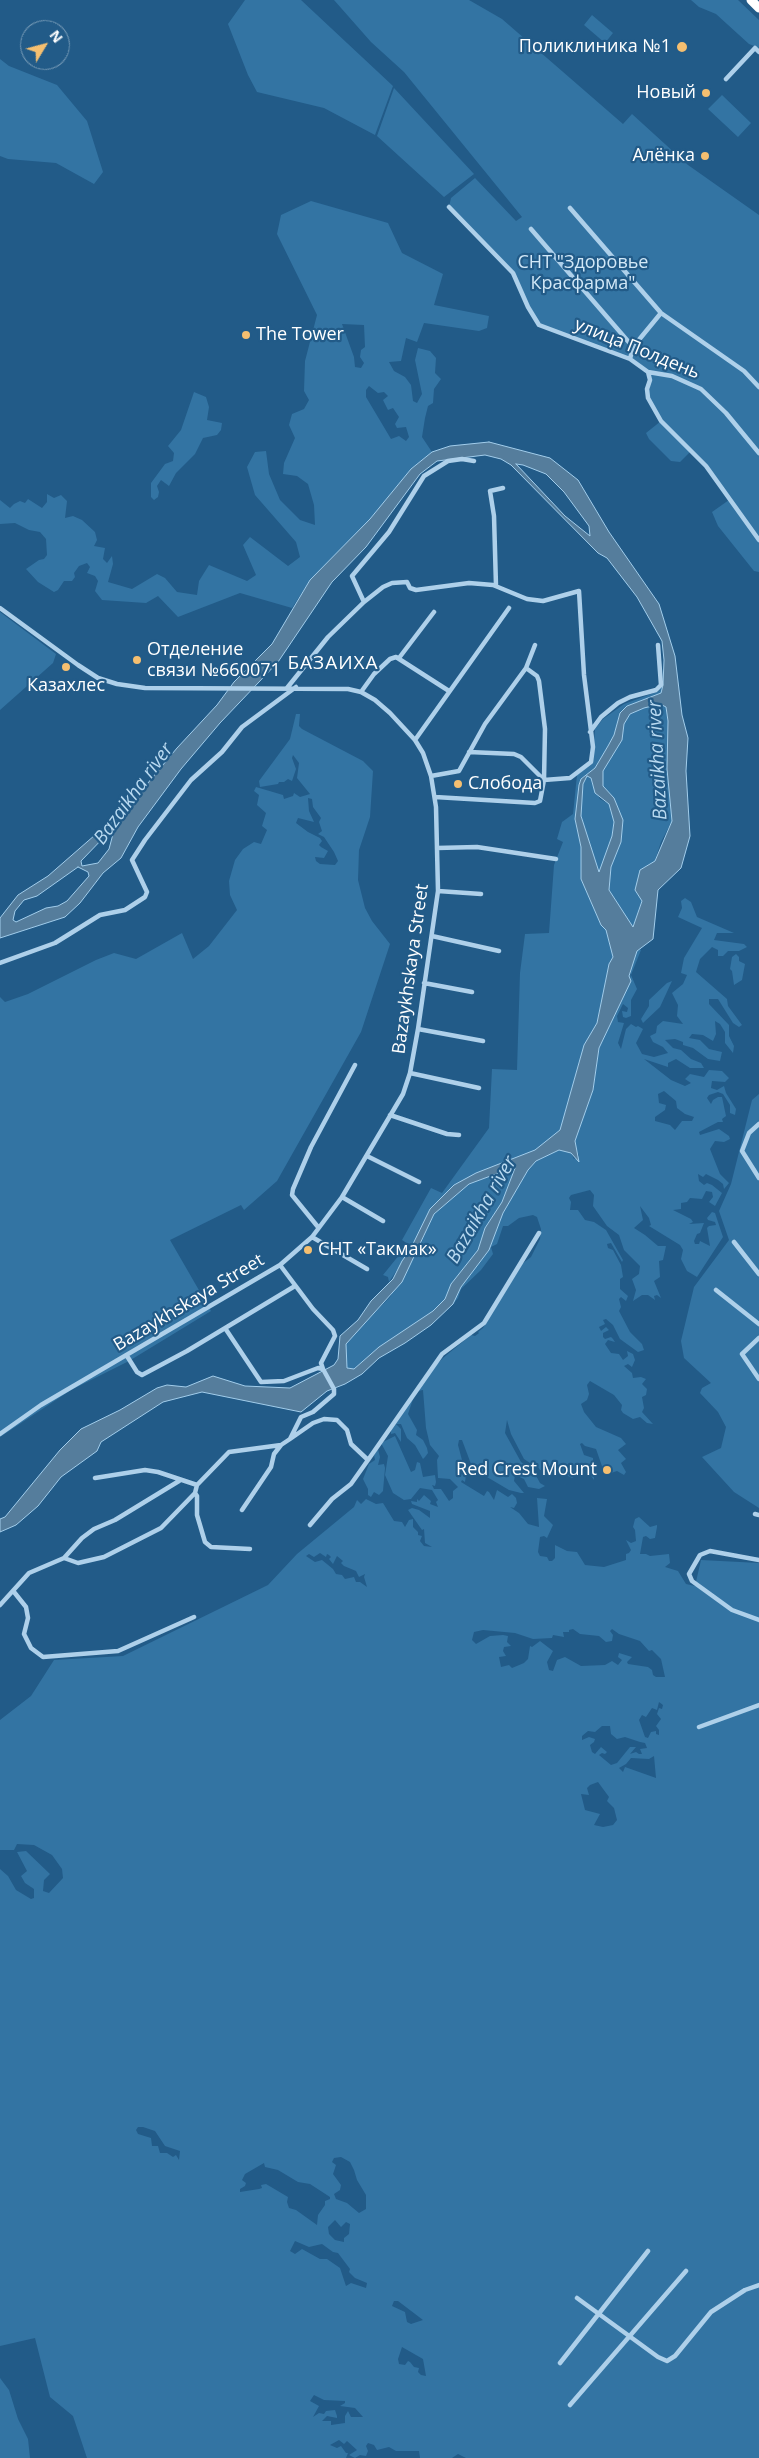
<!DOCTYPE html>
<meta charset="utf-8">
<style>
body{margin:0}
#map{position:relative;width:759px;height:2458px;overflow:hidden;background:#225b88;font-family:"Open Sans",sans-serif}
canvas{display:block}
.north{position:absolute;left:20px;top:20px;width:50px;height:50px;box-sizing:border-box;background:#225b88;border:1px solid #7a9db8;border-radius:50%;rotate:53deg;font-size:14px;font-weight:700;line-height:20px;text-align:center;color:#fff}
.north::after{content:'';display:block;margin:auto;width:18px;height:22px;background:#f5bf70;clip-path:polygon(50% 0,100% 100%,50% 72%,0 100%)}
</style>
<div id="map">
<canvas width="759" height="2458"></canvas>
<div class="north">N</div>
</div>
<script>
const ctx = document.querySelector('canvas').getContext('2d');
ctx.lineJoin = 'round';
function fillPath(path, color) { ctx.fillStyle = color; ctx.fill(path, 'evenodd'); }
const poly = rows => new Path2D(rows.map(r => 'M' + r).join(''));
function strokePath(path, color, width, dash) { ctx.strokeStyle = color; ctx.lineWidth = width; ctx.lineCap = dash ? 'butt' : 'round'; ctx.setLineDash(dash || []); ctx.stroke(path); }
function write(font, color, halo, rows, align = 'center') {
  ctx.font = font + ' "Open Sans",sans-serif'; ctx.lineWidth = 4.5; ctx.setLineDash([]); ctx.textBaseline = 'middle'; ctx.strokeStyle = halo; ctx.fillStyle = color; for (const [text, x, y, turn = 0] of rows) {
    ctx.save(); ctx.translate(x, y); ctx.rotate((+turn || 0) * Math.PI / 180); ctx.textAlign = isNaN(turn) ? turn : align; if (halo) ctx.strokeText(text, 0, 0); ctx.fillText(text, 0, 0); ctx.restore();
  }
}
fillPath(poly([
 [245,0,301,0,393,86,375,135,324,108,257,92,248,75,228,24],
 [334,0,469,0,502,19,623,124,632,114,688,165,759,215,759,572,754,571,718,526,712,512,729,500,706,466,691,451,680,462,671,461,649,439,646,433,661,421,648,398,650,380,648,372,630,359,539,325,513,273,449,207,451,198,475,178,516,221,522,217,404,72,371,42],
 [691,0,738,0,759,20,759,48,749,44,716,14,699,7],
 [592,15,613,33,605,43,584,25],
 [0,59,9,66,57,85,87,121,103,172,94,184,56,163,8,159,0,156],
 [394,88,474,174,444,197,377,136],
 [722,95,751,123,738,137,708,109],
 [311,201,388,223,402,253,443,274,434,305,489,316,487,328,479,331,424,323,417,342,406,338,401,361,389,362,394,371,405,377,411,385,413,401,417,403,422,394,415,360,418,348,430,351,436,358,435,373,441,379,434,389,433,403,428,406,425,418,422,437,432,452,411,469,370,519,310,580,292,608,240,593,178,617,158,596,146,603,102,600,95,591,98,581,95,576,87,573,90,567,87,563,79,566,74,573,75,577,72,581,64,581,58,590,54,592,38,582,26,569,39,560,44,559,47,555,46,539,40,532,29,530,15,523,0,524,0,500,10,508,14,504,20,501,25,503,28,499,42,508,47,502,47,494,54,498,61,495,67,501,65,518,73,516,82,520,95,532,97,540,94,546,105,548,103,559,107,563,112,556,113,564,108,582,132,589,157,574,165,578,177,592,197,595,199,581,209,565,247,581,256,575,243,545,250,537,288,566,300,557,296,542,255,495,247,467,255,452,266,451,269,474,280,500,300,520,315,525,314,505,308,484,297,476,283,474,284,463,295,438,289,425,292,414,304,409,309,400,304,391,305,361,317,315,277,234,281,215],
 [342,324,364,325,365,347,361,350,360,357,364,363,361,368,355,367,354,357],
 [369,386,378,393,384,392,388,396,383,400,388,410,393,408,399,417,395,424,397,428,406,427,409,437,406,441,399,436,391,439,366,397,366,390],
 [194,392,206,397,209,407,207,420,222,423,221,430,217,435,203,438,195,454,176,473,169,486,161,480,157,486,159,492,158,497,154,500,151,497,151,483,165,464,173,461,174,453,168,446,181,430],
 [0,612,56,654,53,663,0,710],
 [663,685,661,693,627,706,620,712,614,735,608,746,595,768,581,779,579,785,575,819,581,847,581,879,601,925,606,929,613,957,609,964,597,1023,584,1045,560,1130,536,1150,476,1173,430,1209,410,1250,389,1282,388,1277,383,1275,408,1244,402,1240,431,1188,442,1193,489,1128,492,1069,517,1070,520,973,525,934,549,933,554,865,563,842,557,839,562,822,573,814,577,775,592,764,595,729,603,719,624,704,659,691],
 [660,704,666,707,668,721,667,769,672,821,661,842,633,927,609,890,611,867,621,842,614,799,603,786,603,771,622,740,624,724,630,714,644,708],
 [296,714,300,714,299,726,302,729,363,761,373,771,370,817,359,850,358,880,365,908,372,921,390,944,361,1032,277,1181,244,1210,241,1205,170,1240,211,1311,129,1361,71,1390,0,1437,0,997,5,1002,28,994,96,960,114,953,136,959,182,933,193,959,209,946,237,910,230,895,229,881,235,860,243,849,254,842,261,844,267,830,262,826,266,813,257,805,259,795,254,791,256,787,283,795,284,799,293,796,294,793,300,797,310,794,297,778,299,763,293,755,292,758,296,769,292,781,288,779,284,782,279,782,278,784,260,787,259,781,290,739],
 [308,798,312,799,313,807,321,818,319,822,322,831,318,834,324,837,334,852,338,861,335,865,320,864,316,861,315,857,324,858,328,851,321,847,319,845,322,841,320,838,308,832,296,823,298,818,314,822,309,811],
 [587,776,591,777,592,784,600,799,609,804,614,822,612,836,599,873,581,816,583,784],
 [685,898,691,902,697,917,734,933,717,933,714,940,744,944,747,947,739,951,728,951,723,956,718,956,718,950,712,947,700,959,696,972,727,999,728,1006,742,1025,739,1027,733,1023,718,999,709,999,709,1004,729,1025,729,1036,734,1046,733,1053,725,1043,725,1032,720,1024,715,1021,716,1034,713,1041,703,1035,692,1034,689,1038,700,1040,709,1049,722,1052,720,1061,708,1059,693,1048,683,1045,683,1042,675,1039,665,1040,673,1048,681,1050,691,1059,701,1063,704,1068,690,1068,676,1059,668,1063,668,1067,644,1059,671,1080,685,1086,691,1083,685,1079,690,1074,704,1077,709,1070,722,1071,729,1078,725,1082,712,1081,711,1088,717,1090,724,1086,726,1093,736,1109,735,1115,730,1113,730,1105,723,1094,718,1092,709,1095,707,1098,711,1104,713,1100,718,1097,722,1097,726,1116,722,1119,723,1122,718,1122,699,1132,700,1135,719,1129,729,1136,730,1139,724,1142,715,1141,710,1149,720,1174,729,1183,724,1189,723,1184,718,1180,706,1174,703,1177,698,1174,699,1181,704,1185,707,1183,712,1185,722,1193,715,1206,709,1202,713,1197,712,1192,706,1191,702,1199,690,1198,687,1202,681,1203,681,1209,673,1210,691,1219,693,1222,689,1224,704,1223,700,1233,697,1234,694,1241,695,1244,699,1244,700,1241,710,1246,707,1228,709,1226,716,1225,715,1222,708,1220,707,1218,712,1212,715,1213,723,1237,697,1277,687,1271,681,1259,683,1250,680,1245,649,1226,651,1225,649,1218,640,1206,643,1220,634,1228,645,1235,658,1246,666,1246,663,1260,659,1261,660,1277,654,1281,661,1298,657,1295,654,1296,655,1300,648,1295,642,1295,633,1301,636,1290,632,1279,639,1274,640,1266,624,1250,619,1235,607,1226,593,1206,594,1195,590,1190,571,1195,569,1198,571,1202,570,1210,578,1210,585,1220,594,1222,606,1230,623,1260,622,1262,611,1243,607,1244,608,1248,613,1250,621,1265,623,1277,620,1279,620,1289,628,1296,626,1301,621,1297,619,1299,621,1307,619,1311,630,1332,642,1344,644,1350,638,1352,620,1339,613,1325,606,1319,603,1320,605,1324,599,1327,601,1331,606,1327,609,1330,603,1333,603,1337,605,1339,611,1337,613,1339,615,1342,608,1340,605,1344,611,1353,619,1354,623,1360,628,1356,627,1351,633,1354,635,1360,632,1367,628,1364,624,1366,632,1373,633,1378,641,1377,646,1379,642,1384,647,1389,646,1395,642,1397,644,1408,642,1412,653,1424,647,1423,640,1417,633,1419,623,1413,621,1410,622,1405,614,1395,590,1381,587,1385,589,1394,587,1400,581,1404,584,1412,596,1427,621,1438,626,1444,618,1450,626,1459,621,1463,626,1472,624,1475,617,1471,611,1473,603,1469,596,1449,585,1446,582,1443,580,1444,584,1455,593,1458,594,1480,587,1470,583,1470,583,1476,576,1471,575,1476,572,1478,560,1472,540,1470,534,1461,530,1463,524,1459,511,1434,507,1420,505,1433,521,1462,533,1470,540,1483,545,1486,539,1489,528,1487,524,1479,515,1475,514,1481,524,1493,521,1493,509,1490,487,1477,469,1470,471,1464,462,1440,459,1440,458,1445,466,1475,465,1482,462,1480,461,1482,484,1496,487,1491,489,1492,494,1500,497,1490,508,1497,512,1494,516,1498,517,1503,514,1508,510,1507,519,1513,528,1524,539,1527,537,1498,547,1499,544,1516,553,1525,547,1538,544,1536,540,1537,538,1552,540,1556,547,1557,549,1561,552,1561,555,1558,555,1545,567,1551,577,1552,585,1565,604,1567,626,1560,626,1554,629,1553,631,1550,626,1540,631,1543,636,1541,635,1530,633,1527,635,1519,639,1517,650,1527,657,1525,657,1527,655,1538,650,1539,646,1536,643,1537,640,1554,646,1554,650,1556,669,1554,670,1563,665,1567,678,1571,686,1584,695,1586,701,1560,759,1563,759,2458,466,2458,458,2454,452,2458,420,2458,419,2451,396,2451,389,2447,377,2450,374,2445,368,2443,366,2446,368,2451,366,2456,360,2455,355,2458,349,2455,357,2450,347,2441,344,2444,339,2440,330,2445,337,2448,341,2446,346,2453,348,2453,346,2458,87,2458,73,2416,50,2397,35,2338,0,2346,0,1869,8,1876,16,1890,31,1899,34,1898,34,1889,25,1883,21,1876,27,1871,17,1852,26,1851,50,1874,44,1880,43,1891,49,1893,63,1878,62,1869,52,1855,34,1845,17,1844,14,1850,0,1850,0,1720,31,1696,54,1660,123,1656,268,1585,297,1554,354,1507,357,1500,361,1504,366,1499,376,1504,383,1503,394,1521,402,1522,405,1527,409,1520,413,1519,413,1527,418,1532,418,1535,422,1536,420,1541,424,1546,432,1547,425,1543,424,1529,422,1530,408,1510,412,1508,419,1510,430,1518,430,1511,412,1504,411,1501,417,1502,417,1499,419,1501,424,1495,431,1501,430,1504,438,1507,436,1502,438,1500,432,1490,420,1488,411,1499,404,1500,393,1493,385,1475,388,1456,381,1443,395,1436,411,1472,415,1470,417,1462,420,1463,423,1477,435,1475,436,1482,435,1486,432,1485,434,1489,441,1489,449,1501,453,1498,453,1491,458,1487,450,1479,438,1478,437,1460,439,1456,430,1445,426,1428,423,1390,418,1391,414,1396,408,1414,417,1430,416,1435,423,1440,427,1448,428,1453,425,1457,423,1459,415,1445,407,1438,401,1424,396,1424,401,1429,401,1442,395,1433,391,1434,391,1428,432,1369,443,1358,471,1335,475,1336,479,1333,478,1332,483,1328,522,1264,531,1257,540,1239,541,1229,537,1217,533,1215,519,1218,508,1226,503,1226,497,1244,491,1247,493,1254,481,1270,461,1289,458,1298,453,1304,460,1287,489,1250,503,1213,528,1170,536,1161,559,1150,571,1153,574,1159,579,1156,574,1141,593,1090,599,1048,630,982,631,969,637,950,640,949,641,950,631,975,637,989,631,1000,631,1016,626,1018,623,1017,622,1011,627,1012,628,1008,623,1004,617,1016,618,1022,624,1023,618,1043,621,1049,626,1029,631,1024,636,1027,638,1026,643,1029,636,1043,642,1054,654,1057,668,1053,663,1047,653,1042,650,1036,656,1033,657,1026,663,1021,683,1024,677,1016,678,1005,672,993,683,984,687,975,681,973,684,958,702,928,678,917,682,908,681,901],
 [664,1091,676,1101,677,1108,685,1114,694,1117,692,1121,682,1121,675,1130,670,1125,655,1121,655,1117,665,1110,666,1105,659,1103,658,1094],
 [320,1553,326,1557,327,1554,329,1555,331,1557,329,1559,333,1564,337,1556,343,1561,341,1563,344,1566,356,1571,359,1577,365,1574,364,1577,367,1587,360,1582,356,1582,354,1577,345,1579,342,1575,336,1574,333,1569,322,1560,315,1562,306,1556,309,1554,314,1557],
 [573,1629,580,1634,599,1636,606,1642,612,1641,613,1635,610,1631,612,1629,619,1634,640,1641,649,1651,652,1650,661,1659,665,1677,656,1677,653,1675,652,1670,648,1667,628,1664,627,1662,632,1657,619,1653,618,1657,622,1660,618,1665,612,1661,605,1665,581,1666,565,1657,557,1660,553,1671,549,1670,547,1662,553,1651,540,1641,532,1647,530,1646,528,1659,524,1663,512,1668,509,1665,501,1667,499,1657,506,1656,503,1651,504,1647,511,1646,507,1642,508,1636,503,1635,490,1636,476,1644,472,1640,474,1632,483,1630,515,1633,533,1639,552,1638,553,1635,564,1637,563,1632,569,1632,569,1630],
 [659,1702,663,1705,662,1709,659,1708,657,1714,661,1719,656,1726,659,1730,659,1735,656,1734,656,1731,651,1732,648,1738,645,1737,639,1720,642,1715,646,1717,652,1708,657,1710],
 [602,1726,610,1726,611,1734,617,1739,625,1737,640,1742,645,1743,647,1748,640,1749,642,1754,639,1754,636,1752,630,1754,636,1747,630,1747,617,1763,611,1765,599,1755,602,1753,605,1754,607,1752,601,1747,595,1754,592,1752,590,1745,594,1742,595,1739,589,1737,582,1740,582,1736,588,1731,595,1732],
 [654,1756,656,1778,625,1767,623,1772,619,1768,626,1764,631,1758,649,1759],
 [598,1782,609,1797,607,1801,614,1808,617,1820,613,1825,603,1827,594,1825,600,1814,585,1810,581,1794,589,1795,587,1788,590,1785],
 [138,2127,143,2127,155,2131,165,2146,180,2151,179,2160,176,2155,173,2157,167,2153,160,2153,158,2146,152,2146,151,2138,138,2134,136,2130],
 [341,2157,350,2162,354,2170,357,2180,366,2195,366,2209,359,2213,347,2203,336,2199,334,2194,340,2190,341,2185,333,2174,336,2165,332,2162,334,2158],
 [264,2163,265,2167,278,2170,298,2182,310,2184,330,2197,330,2199,325,2201,325,2205,318,2215,317,2225,296,2210,289,2208,287,2202,288,2197,266,2184,261,2185,262,2188,259,2189,240,2192,240,2189,245,2186,246,2183,242,2180,245,2174],
 [335,2220,341,2227,346,2222,350,2224,349,2234,344,2238,344,2242,335,2240,329,2234,328,2227],
 [295,2241,309,2247,322,2244,333,2252,338,2253,350,2269,349,2272,355,2278,367,2283,366,2288,351,2283,346,2286,340,2268,327,2259,320,2259,302,2249,295,2254,290,2251],
 [394,2301,398,2301,423,2320,411,2324,407,2322,405,2312,392,2306],
 [402,2347,423,2359,426,2376,421,2375,418,2372,419,2368,414,2367,410,2362,408,2361,405,2365,399,2364,398,2359],
 [314,2395,324,2400,345,2401,345,2403,340,2406,355,2408,363,2417,351,2417,348,2411,345,2416,345,2423,331,2425,331,2421,322,2421,327,2416,337,2418,337,2416,335,2410,326,2411,324,2414,319,2413,313,2417,319,2406,310,2401],
 [736,954,739,957,739,961,745,964,742,980,734,985,732,971,730,969,732,957],
 [672,981,660,1007,643,1023,641,1019,649,1006,649,1000,667,983],
 [759,1094,759,1508,734,1492,702,1457,721,1448,726,1427,718,1412,700,1393,702,1388,711,1383,684,1358,681,1341,694,1287,729,1240,719,1211,731,1184,752,1100],
 [512,1168,515,1168,502,1202,485,1228,478,1250,451,1284,445,1299,433,1311,379,1347,354,1369,346,1368,346,1344,361,1326,390,1297,420,1245,434,1214,469,1184],
 [378,1449,380,1457,378,1465,384,1464,385,1468,383,1491,379,1495,374,1492,371,1497,368,1495,368,1489,363,1479,369,1464,375,1460,374,1455],
 [0,2378,9,2390,18,2419,28,2439,30,2458,0,2458]
]), '#3374a3');
const water = poly([
 [489,442,550,458,578,480,609,532,659,604,675,656,682,715,688,738,686,771,690,836,681,868,658,890,653,939,637,951,629,976,631,981,599,1048,593,1090,575,1141,579,1162,571,1153,559,1150,536,1161,528,1170,503,1213,489,1250,461,1287,453,1304,431,1325,405,1343,379,1358,362,1374,345,1384,327,1391,301,1412,202,1392,163,1402,101,1442,97,1451,61,1477,38,1506,16,1525,0,1532,0,1519,5,1517,60,1450,81,1429,120,1410,157,1388,167,1385,186,1387,213,1376,245,1386,290,1388,334,1365,338,1359,340,1336,358,1320,371,1301,393,1279,402,1261,410,1250,430,1209,454,1185,476,1173,535,1150,560,1130,584,1045,597,1023,609,964,613,957,606,930,601,925,581,879,581,847,575,819,579,785,581,779,595,768,608,746,614,735,620,713,627,706,661,693,663,685,664,660,662,641,637,597,607,558,598,553,511,465,501,459,485,455,437,461,420,474,366,547,332,582,278,662,220,723,181,769,138,827,121,858,103,873,80,903,65,917,0,938,0,918,18,895,48,876,103,828,118,819,177,748,217,705,234,682,272,644,310,580,370,519,411,469,432,452,450,446,489,442],
 [516,464,523,465,546,474,564,492,589,526,590,536,565,516,516,464],
 [660,704,666,707,668,721,667,769,672,821,655,861,640,870,635,890,642,901,633,927,609,890,611,867,621,842,623,820,614,798,603,786,603,771,622,740,624,724,630,714,644,708,660,704],
 [587,776,591,778,595,793,609,804,614,822,612,836,599,872,581,816,583,784,587,776],
 [108,833,113,834,109,849,98,863,82,866,81,861,108,833],
 [78,867,88,872,89,876,67,901,58,906,46,908,16,922,13,920,15,911,24,900,37,896,78,867],
 [512,1168,515,1168,502,1202,485,1228,478,1250,451,1284,445,1299,433,1311,379,1347,354,1369,347,1368,346,1344,402,1282,434,1214,469,1184,512,1168]
]);
fillPath(water, '#557d9c');
strokePath(water, '#a2cdeb', 1);
strokePath(poly([
 [726,79,755,48,759,52],
 [449,207,513,273,528,307,539,325,630,359,648,372,672,376,701,389,726,413,759,453],
 [570,208,661,313,744,371,759,387],
 [531,229,633,347],
 [630,359,633,347,661,313],
 [648,372,650,380,647,389,648,398,661,421,706,466,759,540],
 [496,586,494,516,490,491,503,488],
 [364,602,352,576,389,532,424,476,448,461,462,459,474,461],
 [0,608,78,665,98,678,117,684,145,688,348,689,361,692,375,700,390,713,415,740,423,753,431,776,436,807,438,891,418,1029,410,1073,403,1094,342,1197,312,1237,280,1265,41,1405,0,1434],
 [399,658,434,612],
 [287,688,328,637,364,602,383,587,392,583,407,582,410,588,416,590,469,583,493,585,527,599,543,601,579,591,584,675,593,747,591,762,570,778,544,780,521,757,514,754,469,752],
 [361,692,374,674,390,659,396,657,449,691],
 [590,732,601,717,618,703,630,697,656,690,661,685,658,645],
 [415,740,509,608],
 [431,776,459,771,485,724,526,668,535,645],
 [435,797,535,803,540,801,544,780,545,729,539,681,537,676,526,668],
 [437,848,477,847,556,859],
 [438,891,481,894],
 [432,936,499,951],
 [0,963,55,943,100,915,125,910,145,897,147,892,132,860,145,840,191,780,222,752,242,727,296,687],
 [424,983,472,992],
 [418,1029,483,1041],
 [410,1073,479,1088],
 [390,1115,447,1134,459,1135],
 [759,1124,749,1133,742,1151,759,1178],
 [367,1156,419,1182],
 [342,1197,383,1221],
 [318,1227,292,1195,293,1189,311,1147,355,1065],
 [312,1237,367,1269],
 [734,1242,759,1274],
 [716,1290,759,1324],
 [225,1328,261,1382,284,1381,318,1368,323,1369,321,1363,335,1336,333,1330,313,1309,280,1265],
 [759,1338,742,1354,759,1379],
 [127,1356,137,1372,142,1375,187,1351,295,1286],
 [290,1439,313,1423,324,1419,337,1420,347,1430,351,1444,368,1460,442,1354,484,1323,539,1233],
 [95,1478,145,1470,158,1472,197,1485],
 [195,1493,197,1496,197,1515,205,1542,211,1547,250,1549],
 [242,1510,271,1467,274,1454,281,1445,290,1439,301,1417,313,1412,334,1394,334,1389,323,1369],
 [755,1514,759,1515],
 [310,1525,332,1499,351,1484,368,1460],
 [64,1558,82,1538,94,1529,115,1520,179,1481],
 [759,1560,710,1551,700,1555,689,1574,692,1581,732,1610,759,1620],
 [14,1592,26,1607,28,1618,24,1634,31,1648,43,1657,118,1651,194,1617],
 [0,1605,29,1573,64,1558,78,1563,104,1557,161,1528,195,1493,197,1485,229,1452,281,1445],
 [699,1727,759,1705],
 [577,2298,658,2357,667,2361,675,2356,711,2312,745,2290,759,2285],
 [560,2363,648,2251],
 [570,2405,686,2271]
]), '#aed0ea', 4.5);
strokePath(poly([
 [751,0,759,8]
]), '#fff', 9);
for (const [x, y, r, color] of [
 [682,47,6,"#f5bf70"],
 [706,93,5,"#f5bf70"],
 [705,156,5,"#f5bf70"],
 [246,335,5,"#f5bf70"],
 [137,660,5,"#f5bf70"],
 [66,667,5,"#f5bf70"],
 [458,784,5,"#f5bf70"],
 [308,1250,5,"#f5bf70"],
 [607,1470,5,"#f5bf70"]
]) { const dot = new Path2D(); dot.arc(x, y, r, 0, 2 * Math.PI); ctx.fillStyle = color; ctx.fill(dot); strokePath(dot, '#225b88', 2); }
write('18px', '#fff', '#225b88', [
 ["Поликлиника №1",671,47],
 ["Новый",696,93],
 ["Алёнка",695,156],
 ["The Tower",256,335,"left"],
 ["Отделение",147,650,"left"],
 ["связи №660071",147,671,"left"],
 ["Казахлес",66,686,"center"],
 ["Слобода",468,784,"left"],
 ["СНТ «Такмак»",318,1250,"left"],
 ["Red Crest Mount",597,1470]
], 'right');
write('18px', '#d2e8f7', '#225b88', [
 ["СНТ \"Здоровье",583,263],
 ["Красфарма\"",583,284]
]);
write('18px', '#fff', '#225b88', [
 ["улица Полдень",637,349,22],
 ["Bazaykhskaya Street",411,969,-82],
 ["Bazaykhskaya Street",189,1303,-31]
]);
ctx.letterSpacing = '1px';
write('19px', '#fff', '#225b88', [
 ["БАЗАИХА",333,664]
]);
ctx.letterSpacing = '0px';
write('italic 19px', '#b9daf1', '#225b88', [
 ["Bazaikha river",658,760,-93],
 ["Bazaikha river",134,794,-54],
 ["Bazaikha river",482,1210,-60]
]);
</script>
